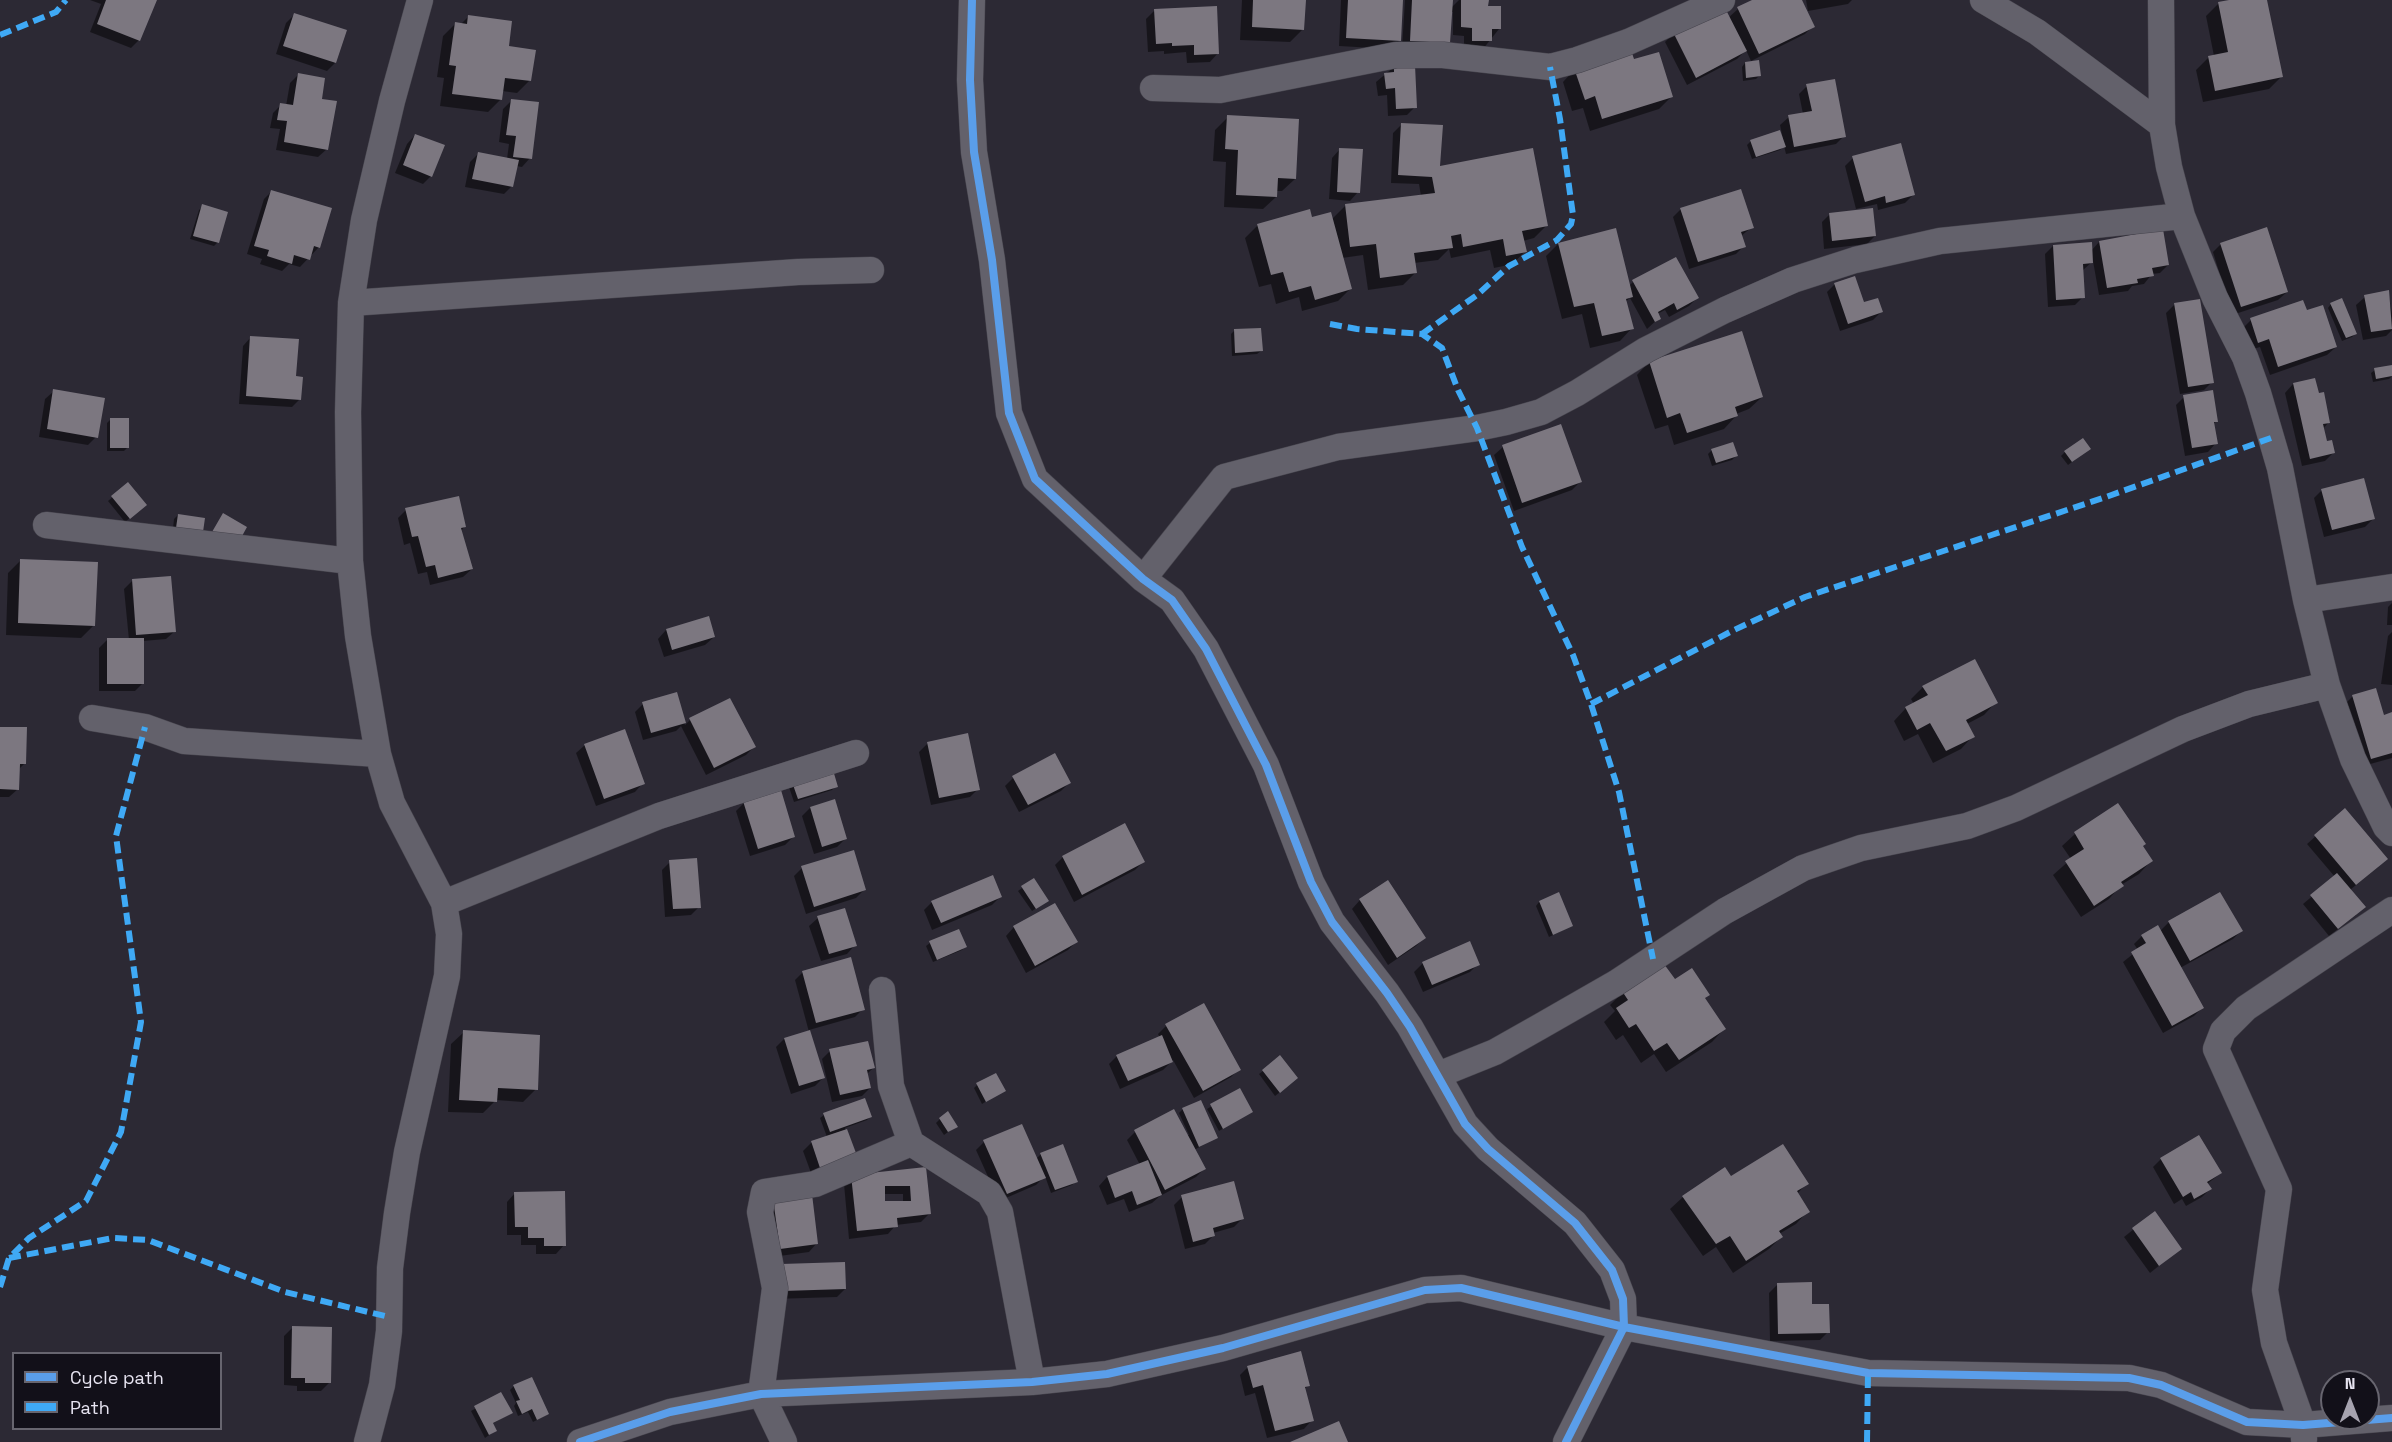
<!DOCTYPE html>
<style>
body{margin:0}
#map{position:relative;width:2392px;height:1442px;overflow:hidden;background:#2c2934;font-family:"Space Grotesk",sans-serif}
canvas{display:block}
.legend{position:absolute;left:12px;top:1352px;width:210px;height:78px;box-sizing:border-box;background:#121019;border:2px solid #67656f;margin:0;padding:8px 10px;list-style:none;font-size:18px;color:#e7e4f1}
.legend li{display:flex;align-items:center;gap:12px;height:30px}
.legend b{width:30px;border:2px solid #67656f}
.north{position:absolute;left:2320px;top:1370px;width:60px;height:60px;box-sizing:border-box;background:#121019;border:2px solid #67656f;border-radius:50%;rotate:0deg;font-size:16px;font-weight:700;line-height:24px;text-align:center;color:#e7e4f1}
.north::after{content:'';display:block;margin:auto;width:21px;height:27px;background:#a6a3af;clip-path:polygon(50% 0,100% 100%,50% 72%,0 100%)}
</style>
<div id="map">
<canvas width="2392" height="1442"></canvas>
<ul class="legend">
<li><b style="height:8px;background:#5a9eea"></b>Cycle path</li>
<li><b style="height:8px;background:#3fa9f5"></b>Path</li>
</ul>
<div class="north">N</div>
</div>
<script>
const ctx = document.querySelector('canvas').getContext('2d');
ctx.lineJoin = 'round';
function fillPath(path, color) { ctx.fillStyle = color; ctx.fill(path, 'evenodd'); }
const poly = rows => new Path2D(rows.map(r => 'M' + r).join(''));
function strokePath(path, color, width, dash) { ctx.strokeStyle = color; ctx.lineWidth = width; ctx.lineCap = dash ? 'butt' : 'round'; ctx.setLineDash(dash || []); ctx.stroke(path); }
fillPath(poly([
 [90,0,155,0,139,40,131,48,90,32,101,4],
 [1242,0,1304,0,1302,30,1290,42,1240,40],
 [1341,0,1402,0,1399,41,1391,49,1339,46],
 [1405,0,1451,0,1451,8,1459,0,1487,0,1487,8,1499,29,1483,49,1464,49,1464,36,1453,35,1453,12,1451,12,1449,42,1402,48],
 [1755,0,1800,0,1813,26,1805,34,1751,61,1746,50,1737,59,1687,85,1665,42,1673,34,1728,18,1738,9],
 [1806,0,1852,0,1848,4,1808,11],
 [2236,0,2265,0,2282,76,2269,89,2203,102,2196,70,2209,57,2214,56,2206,16,2218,4],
 [1154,11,1218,53,1210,62,1187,63,1186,52,1164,54,1164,51,1148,52,1146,19],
 [294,15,335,63,327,71,276,54,286,23],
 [469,16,507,47,530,80,517,93,502,91,501,99,488,112,440,106,444,78,437,77,443,36,455,24,461,24],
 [1633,61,1671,97,1659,109,1590,131,1583,108,1572,111,1563,82,1575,69],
 [1745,63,1759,76,1756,79,1743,81,1742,67],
 [1394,67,1415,107,1407,115,1388,116,1387,95,1378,96,1376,82],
 [298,75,320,100,327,149,318,157,276,150,280,129,270,128,273,113,281,105,286,106,290,83],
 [1807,86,1844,136,1836,144,1786,154,1784,146,1780,150,1752,159,1747,145,1751,141,1783,139,1780,125,1789,117,1803,114,1799,94],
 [512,100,530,158,522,167,516,166,512,186,504,194,465,187,470,162,478,154,507,159,509,144,499,142,503,109],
 [1228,117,1295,179,1282,191,1276,191,1276,197,1263,209,1224,207,1226,162,1213,161,1215,130],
 [1402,124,1439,168,1546,226,1534,238,1523,241,1525,251,1513,264,1494,268,1490,250,1451,258,1449,249,1438,260,1414,263,1415,273,1403,285,1368,290,1363,255,1342,258,1350,289,1338,301,1302,311,1299,297,1276,304,1271,284,1259,287,1245,238,1258,225,1311,219,1331,220,1345,206,1421,196,1419,184,1391,183,1393,133],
 [415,135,431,176,423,184,395,173,407,144],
 [1340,149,1358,192,1350,201,1329,199,1332,158],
 [1853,158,1913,195,1905,203,1878,210,1877,204,1856,209,1845,166],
 [272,191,319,247,300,267,289,264,282,271,260,264,262,259,247,254,264,199],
 [203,206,218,242,214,246,190,239,199,210],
 [1681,209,1752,227,1741,236,1744,246,1736,254,1689,269,1673,217],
 [1830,214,1875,236,1867,244,1824,249,1822,222],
 [2099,242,2168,265,2160,273,2152,274,2144,284,2132,286,2128,291,2099,295,2093,261,2082,271,2083,297,2075,305,2048,307,2045,254,2053,246,2091,251],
 [1558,244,1629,286,1633,282,1697,298,1689,306,1669,317,1665,310,1657,314,1659,318,1647,329,1630,298,1625,302,1632,328,1620,341,1590,348,1582,314,1562,319,1546,256],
 [2221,244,2287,292,2278,300,2232,315,2213,252],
 [1835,284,1863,304,1881,312,1873,320,1840,331,1827,292],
 [2388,292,2392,313,2392,330,2386,336,2363,340,2356,305,2365,297],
 [2175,304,2212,382,2204,390,2180,394,2166,313],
 [2331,304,2355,334,2352,337,2342,341,2328,308],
 [2306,312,2336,347,2327,355,2270,375,2260,347,2250,350,2243,328,2251,320],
 [1235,330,1261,351,1257,354,1232,356,1231,334],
 [251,337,295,378,300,399,292,407,239,404,243,346],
 [1649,362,1762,397,1749,409,1736,414,1736,416,1724,429,1674,445,1668,425,1655,429,1637,375],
 [2392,369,2392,376,2389,379,2373,382,2371,373,2375,370],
 [2293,384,2318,395,2329,422,2323,429,2326,443,2333,453,2325,461,2302,466,2285,393],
 [54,391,96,437,88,445,39,437,45,399],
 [2184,397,2216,421,2213,425,2216,443,2208,452,2185,456,2176,405],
 [111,419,128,447,124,451,107,451,107,423],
 [1560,426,1580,482,1572,490,1514,511,1494,455,1503,447],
 [2089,449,2068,465,2061,456,2065,452],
 [1712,450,1736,456,1732,460,1712,466,1708,454],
 [128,484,142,508,125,522,108,501],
 [2322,490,2373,519,2365,527,2324,537,2314,498],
 [406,510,465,526,461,531,472,569,463,577,430,585,427,572,418,574,410,543,404,545,398,518],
 [178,515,203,519,172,538,174,519],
 [21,560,93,626,81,638,6,635,8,573],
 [133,580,175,631,166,639,143,641,143,683,135,691,99,691,99,648,107,640,129,640,124,589],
 [2392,603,2392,625,2387,625,2388,607],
 [666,630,714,637,705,645,664,657,658,639],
 [2392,632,2392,685,2381,684,2388,636],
 [1923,687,1996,702,1984,715,1967,724,1973,736,1961,749,1933,763,1918,734,1904,741,1894,721,1906,708,1914,704,1911,699],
 [2375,690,2383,716,2392,714,2392,758,2363,766,2344,705,2352,697],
 [676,694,685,725,690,720,754,747,746,755,706,775,681,726,676,731,643,740,635,712,643,704],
 [0,728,25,763,18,770,18,789,9,797,0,797],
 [928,743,978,789,970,797,931,805,919,752],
 [585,745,643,783,635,792,596,806,576,753],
 [1013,778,1069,783,1061,791,1019,812,1005,786],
 [793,784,836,786,832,790,794,802,789,787],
 [834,801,846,838,837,847,814,854,802,816,810,808],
 [744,803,794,836,785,845,750,856,736,811],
 [2118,805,2151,861,2139,874,2121,885,2109,899,2081,917,2053,875,2071,859,2062,846,2075,834],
 [2345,810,2378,867,2350,890,2356,915,2329,936,2303,904,2335,877,2307,844],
 [1063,857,1143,862,1135,870,1074,902,1055,865],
 [670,862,699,907,691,915,665,917,662,870],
 [802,868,864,890,856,898,806,914,794,876],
 [1388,882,1424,938,1416,946,1388,965,1352,909,1360,900],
 [1022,888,1043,904,1032,911,1018,891],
 [1000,897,992,905,932,930,924,910,932,902],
 [1539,902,1572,926,1549,937,1536,906],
 [1055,905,1076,942,1068,950,1026,973,1006,936,1014,927],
 [818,918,855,945,847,954,821,961,809,926],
 [2169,922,2241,931,2233,939,2180,968,2202,1008,2194,1016,2163,1033,2123,962,2138,950,2134,944,2142,936,2160,931],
 [958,931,965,946,962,950,933,962,926,946,930,943],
 [1423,963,1478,964,1470,972,1423,992,1414,972],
 [803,972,863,1009,855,1017,809,1030,823,1078,815,1086,791,1094,776,1047,784,1039,809,1032,795,980],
 [1674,981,1708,995,1704,999,1724,1029,1712,1042,1666,1072,1654,1054,1641,1063,1623,1035,1616,1040,1604,1022,1615,1011,1610,1005,1623,992],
 [1166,1026,1239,1069,1231,1077,1194,1098,1173,1060,1163,1070,1120,1089,1109,1064,1117,1056,1160,1038,1158,1034],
 [464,1032,536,1089,523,1102,496,1100,483,1113,448,1112,451,1044],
 [830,1051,873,1068,867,1074,870,1088,862,1096,832,1102,822,1059],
 [1263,1071,1293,1082,1275,1096,1259,1074],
 [977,1085,1004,1090,982,1104,974,1088],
 [1239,1090,1251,1112,1219,1131,1207,1109],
 [1183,1109,1216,1138,1194,1150,1204,1169,1196,1177,1160,1196,1152,1203,1129,1212,1124,1199,1107,1205,1099,1186,1107,1177,1140,1165,1127,1140,1135,1132,1189,1135,1179,1113],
 [824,1115,871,1116,867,1120,845,1128,857,1161,814,1181,803,1151,811,1143,827,1137,820,1118],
 [940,1119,956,1126,944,1135,936,1123],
 [984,1142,1036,1159,1041,1154,1076,1181,1072,1185,1051,1193,1045,1176,1036,1185,999,1201,976,1150],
 [2161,1159,2221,1173,2207,1184,2210,1189,2202,1197,2186,1206,2182,1199,2174,1204,2153,1167],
 [925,1168,929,1214,921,1222,896,1225,888,1234,849,1239,844,1184,852,1176],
 [883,1194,903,1194,903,1202,884,1203],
 [1730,1178,1807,1183,1797,1194,1808,1211,1796,1224,1779,1234,1781,1237,1769,1249,1733,1273,1716,1247,1703,1256,1670,1209,1683,1197],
 [515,1193,564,1245,556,1254,536,1254,536,1245,521,1245,521,1235,507,1235,507,1202],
 [1182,1197,1242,1219,1234,1227,1213,1233,1213,1236,1205,1244,1185,1249,1174,1205],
 [773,1201,817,1243,809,1252,772,1257,765,1209],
 [2154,1213,2180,1249,2150,1273,2124,1237],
 [773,1273,845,1289,837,1297,774,1299],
 [1777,1285,1811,1306,1828,1332,1820,1340,1770,1341,1769,1293],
 [293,1327,329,1383,321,1391,297,1391,297,1386,284,1385,284,1336],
 [1248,1367,1308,1385,1304,1390,1312,1420,1304,1429,1267,1438,1255,1393,1245,1396,1240,1375],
 [514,1386,548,1414,533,1422,528,1412,518,1416,514,1406,516,1403,510,1390],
 [501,1394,511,1413,492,1424,495,1431,485,1438,471,1411]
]), '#0007');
fillPath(poly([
 [106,0,157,0,140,41,97,24],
 [1253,0,1306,0,1304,30,1252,27],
 [1348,0,1403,0,1401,41,1346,38],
 [1412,0,1453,0,1450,43,1410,41],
 [1461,0,1489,0,1488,6,1501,6,1501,29,1492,29,1492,41,1472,41,1472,28,1461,27],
 [1752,0,1802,0,1815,27,1759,54,1737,7],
 [2229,0,2267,0,2283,77,2215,91,2208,56,2228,52,2218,2],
 [1217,6,1219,54,1194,55,1194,45,1172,46,1172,43,1156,44,1154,9],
 [1724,6,1747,51,1696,78,1673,32],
 [294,13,347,30,336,63,283,46],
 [468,15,512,21,509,46,536,50,531,81,505,78,502,100,452,94,456,66,449,65,455,22,467,24],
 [1631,50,1634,59,1659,52,1673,97,1602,119,1595,96,1585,100,1574,68],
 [1759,60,1761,76,1746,78,1745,62],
 [1415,65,1417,108,1396,109,1395,88,1386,89,1384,73,1394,72,1394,66],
 [298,73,325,78,322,99,337,101,328,150,284,142,287,121,277,120,280,103,293,105],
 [1835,79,1846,137,1794,147,1788,115,1812,111,1806,84],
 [511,99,539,102,532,159,513,157,516,136,506,135],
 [1227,115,1299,119,1296,179,1278,178,1277,197,1236,195,1238,150,1225,149],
 [1401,123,1443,125,1440,166,1533,148,1548,226,1522,231,1527,252,1506,256,1503,239,1463,247,1461,234,1451,236,1453,248,1414,253,1417,273,1380,278,1376,244,1350,247,1345,204,1435,193,1432,177,1398,175],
 [1780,130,1786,147,1756,157,1750,140],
 [415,134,445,145,432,177,403,165],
 [1901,143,1915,195,1886,203,1885,196,1865,202,1852,156],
 [1339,148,1363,149,1360,193,1337,192],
 [478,152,519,160,513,187,472,179],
 [1741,189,1754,228,1741,232,1746,247,1698,262,1680,208],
 [271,190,332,208,320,248,314,246,310,260,294,255,292,264,267,256,269,250,254,246],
 [202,204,228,212,219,243,193,236],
 [1873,208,1876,236,1832,241,1829,213],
 [1310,209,1312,217,1331,212,1352,289,1315,300,1311,286,1289,292,1283,272,1271,275,1257,224],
 [2267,227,2288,292,2241,307,2220,243],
 [1616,228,1633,297,1626,299,1634,329,1602,336,1594,303,1574,307,1558,243],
 [2163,229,2169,265,2152,268,2154,276,2137,279,2138,283,2107,288,2099,241],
 [2092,242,2093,263,2083,264,2085,298,2056,300,2053,245],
 [1676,257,1699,298,1677,310,1674,303,1658,312,1661,319,1655,322,1632,280],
 [1855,276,1864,302,1878,298,1883,312,1848,324,1834,283],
 [2389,290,2392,329,2371,332,2364,295],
 [2342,298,2357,334,2346,338,2330,303],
 [2200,299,2214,383,2188,387,2174,303],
 [2303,300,2307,310,2323,305,2337,347,2278,367,2269,339,2258,343,2250,318],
 [1261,328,1263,351,1235,353,1234,329],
 [1742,331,1763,397,1735,407,1738,416,1687,433,1680,413,1667,418,1649,361],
 [250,336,299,339,296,376,303,377,301,400,246,396],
 [2392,365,2392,376,2376,379,2374,368],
 [2315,378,2319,393,2324,392,2330,423,2323,424,2327,441,2332,440,2335,453,2310,459,2293,383],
 [53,389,105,398,98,438,47,429],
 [2213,390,2218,422,2214,422,2218,444,2192,448,2183,395],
 [110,418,129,418,129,448,110,448],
 [1561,424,1582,482,1522,503,1502,445],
 [2083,438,2091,449,2072,462,2064,451],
 [1733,442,1738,456,1716,463,1711,449],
 [2364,478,2375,519,2332,530,2321,489],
 [128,482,147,505,130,519,111,496],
 [459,496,466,527,461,528,473,569,438,578,435,565,426,567,418,536,412,537,405,508],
 [223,513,247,527,236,547,212,532],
 [178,514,205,518,202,539,175,535],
 [20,559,98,562,95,626,18,623],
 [171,576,176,632,136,635,132,579],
 [709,616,715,637,672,650,666,629],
 [107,638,144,638,144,684,107,684],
 [1975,659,1998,703,1966,720,1975,737,1946,751,1930,723,1917,730,1905,707,1928,695,1922,686],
 [2376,688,2384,715,2392,712,2392,753,2371,759,2352,695],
 [677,692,686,723,651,733,642,702],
 [730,698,756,747,714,768,689,718],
 [0,727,27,727,26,764,20,764,19,790,0,789],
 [625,729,645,784,604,799,584,744],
 [968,733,980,790,939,798,927,742],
 [1055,753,1071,783,1028,805,1012,776],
 [833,770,838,787,798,799,792,782],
 [781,790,795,837,758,849,743,801],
 [835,799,847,839,822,847,810,807],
 [2118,803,2146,844,2143,846,2153,861,2121,882,2124,886,2094,906,2065,861,2084,849,2074,832],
 [2345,808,2388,859,2356,885,2314,835],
 [1125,823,1145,862,1082,895,1062,856],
 [854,850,866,890,814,907,801,866],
 [697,858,701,908,673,909,669,860],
 [2337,873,2366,907,2338,929,2310,895],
 [993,875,1002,897,941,923,931,901],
 [1034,878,1049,901,1036,909,1021,886],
 [1388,880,1426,938,1397,958,1359,899],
 [1559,892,1573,926,1553,935,1539,901],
 [2220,892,2243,931,2190,961,2168,921],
 [1055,903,1078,942,1035,966,1013,926],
 [845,908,857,946,829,954,817,916],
 [2158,925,2204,1008,2172,1026,2131,952,2146,943,2141,935],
 [959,929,967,947,937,960,929,941],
 [1470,941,1480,965,1432,985,1422,962],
 [851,957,865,1010,816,1023,802,971],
 [1664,964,1675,979,1692,968,1710,995,1705,998,1726,1029,1679,1060,1667,1043,1654,1051,1636,1024,1629,1028,1616,1008,1628,1000,1622,991],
 [1204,1003,1241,1070,1203,1091,1165,1024],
 [463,1030,540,1035,538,1090,498,1088,497,1102,459,1100],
 [810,1030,825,1078,799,1086,784,1038],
 [1162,1035,1173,1062,1128,1081,1116,1055],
 [868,1041,875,1068,867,1070,871,1088,840,1095,829,1049],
 [1280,1055,1298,1078,1280,1093,1262,1070],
 [996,1073,1006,1091,986,1102,976,1083],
 [1240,1088,1253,1112,1223,1129,1210,1104],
 [865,1098,872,1117,830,1132,823,1113],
 [1201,1100,1218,1138,1199,1147,1182,1108],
 [1174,1109,1206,1169,1165,1190,1134,1130],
 [948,1111,958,1127,948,1132,939,1118],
 [1022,1124,1046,1178,1007,1194,983,1140],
 [847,1129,859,1161,822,1174,811,1141],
 [2199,1135,2222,1173,2207,1182,2212,1189,2194,1199,2191,1192,2183,1197,2160,1158],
 [1063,1144,1078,1182,1055,1190,1040,1153],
 [1783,1144,1809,1184,1797,1191,1810,1212,1779,1231,1783,1237,1746,1261,1730,1236,1716,1244,1682,1196,1725,1167,1731,1176],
 [1148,1160,1162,1195,1137,1205,1132,1191,1115,1198,1107,1176],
 [926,1167,931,1214,897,1218,898,1227,857,1231,851,1175],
 [885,1186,910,1186,911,1201,885,1201],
 [1234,1181,1244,1219,1213,1228,1215,1236,1193,1242,1181,1195],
 [565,1191,566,1246,544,1246,544,1238,528,1238,528,1227,515,1227,514,1192],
 [812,1194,818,1244,780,1249,773,1199],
 [2155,1211,2182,1249,2159,1266,2132,1228],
 [845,1262,846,1289,782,1291,781,1264],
 [1812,1282,1812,1304,1829,1304,1830,1333,1778,1334,1777,1283],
 [292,1326,332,1327,331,1383,305,1383,305,1378,291,1378],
 [1301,1351,1310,1386,1305,1387,1314,1421,1275,1431,1263,1385,1253,1388,1247,1366],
 [532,1377,549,1414,537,1420,532,1409,522,1414,516,1401,520,1400,513,1385],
 [501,1392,513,1413,493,1423,497,1431,489,1435,474,1406],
 [1339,1421,1348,1442,1290,1442]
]), '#7c7780');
const street = poly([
 [972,0,970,80,974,152,992,260,1009,413,1035,479,1143,579,1172,600,1206,649,1266,765,1311,882,1332,922,1387,993,1410,1027,1465,1124,1488,1149,1575,1223,1612,1270,1623,1299,1624,1327,1566,1442],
 [1983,0,2037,32,2162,125],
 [2161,0,2162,125,2169,167,2182,216,2215,298,2245,357,2258,393,2280,468,2306,600,2327,685,2353,759,2386,827,2392,833],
 [1153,88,1220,90,1396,55,1443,55,1550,67,1577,60,1628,42,1722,0],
 [351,303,798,272,871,270],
 [46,525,350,561],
 [1143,579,1224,477,1338,447,1477,428,1506,422,1541,412,1577,393,1646,350,1725,310,1793,280,1855,260,1940,241,2182,216],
 [2306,600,2392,587],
 [92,718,145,727,184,741,378,754],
 [444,903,659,816,856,753],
 [882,990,891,1086,911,1143,989,1193,1000,1212,1032,1382],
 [1438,1075,1495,1052,1541,1026,1616,983,1725,911,1803,868,1861,848,1967,826,2016,808,2183,729,2249,704,2327,685],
 [2304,1439,2303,1425,2274,1343,2265,1290,2279,1189,2216,1049,2223,1031,2246,1008,2392,910],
 [367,1442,382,1385,389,1331,390,1268,397,1213,407,1152,447,976,449,934,444,903,392,803,378,754,358,636,350,561,348,412,351,303,364,220,392,101,420,0],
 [580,1442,670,1412,761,1394,1032,1382,1107,1374,1223,1348,1425,1290,1461,1288,1624,1327,1868,1373,2129,1378,2161,1385,2247,1422,2303,1425,2392,1418],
 [784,1442,761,1394,775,1288,760,1212,764,1192,815,1184,911,1143]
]);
strokePath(street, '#47454e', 27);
strokePath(street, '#63616b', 26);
strokePath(poly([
 [0,35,56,12,66,0],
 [1330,324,1357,329,1422,334,1442,348,1458,390,1477,428,1522,547,1573,655,1591,704,1619,792,1653,959],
 [1422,334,1477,295,1509,266,1557,240,1571,224,1573,215,1571,201,1560,119,1550,67],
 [1591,704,1732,631,1805,597,2106,497,2271,438],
 [9,1258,113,1238,148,1240,285,1292,389,1317],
 [0,1287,9,1258,29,1238,86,1201,121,1132,141,1022,116,836,145,727],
 [1867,1442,1868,1373]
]), '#3fa9f5', 6, [12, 6]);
strokePath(poly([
 [972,0,970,80,974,152,992,260,1009,413,1035,479,1143,579,1172,600,1206,649,1266,765,1311,882,1332,922,1387,993,1410,1027,1465,1124,1488,1149,1575,1223,1612,1270,1623,1299,1624,1327,1566,1442],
 [580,1442,670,1412,761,1394,1032,1382,1107,1374,1223,1348,1425,1290,1461,1288,1624,1327,1868,1373,2129,1378,2161,1385,2247,1422,2303,1425,2392,1418]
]), '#5a9eea', 8);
</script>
